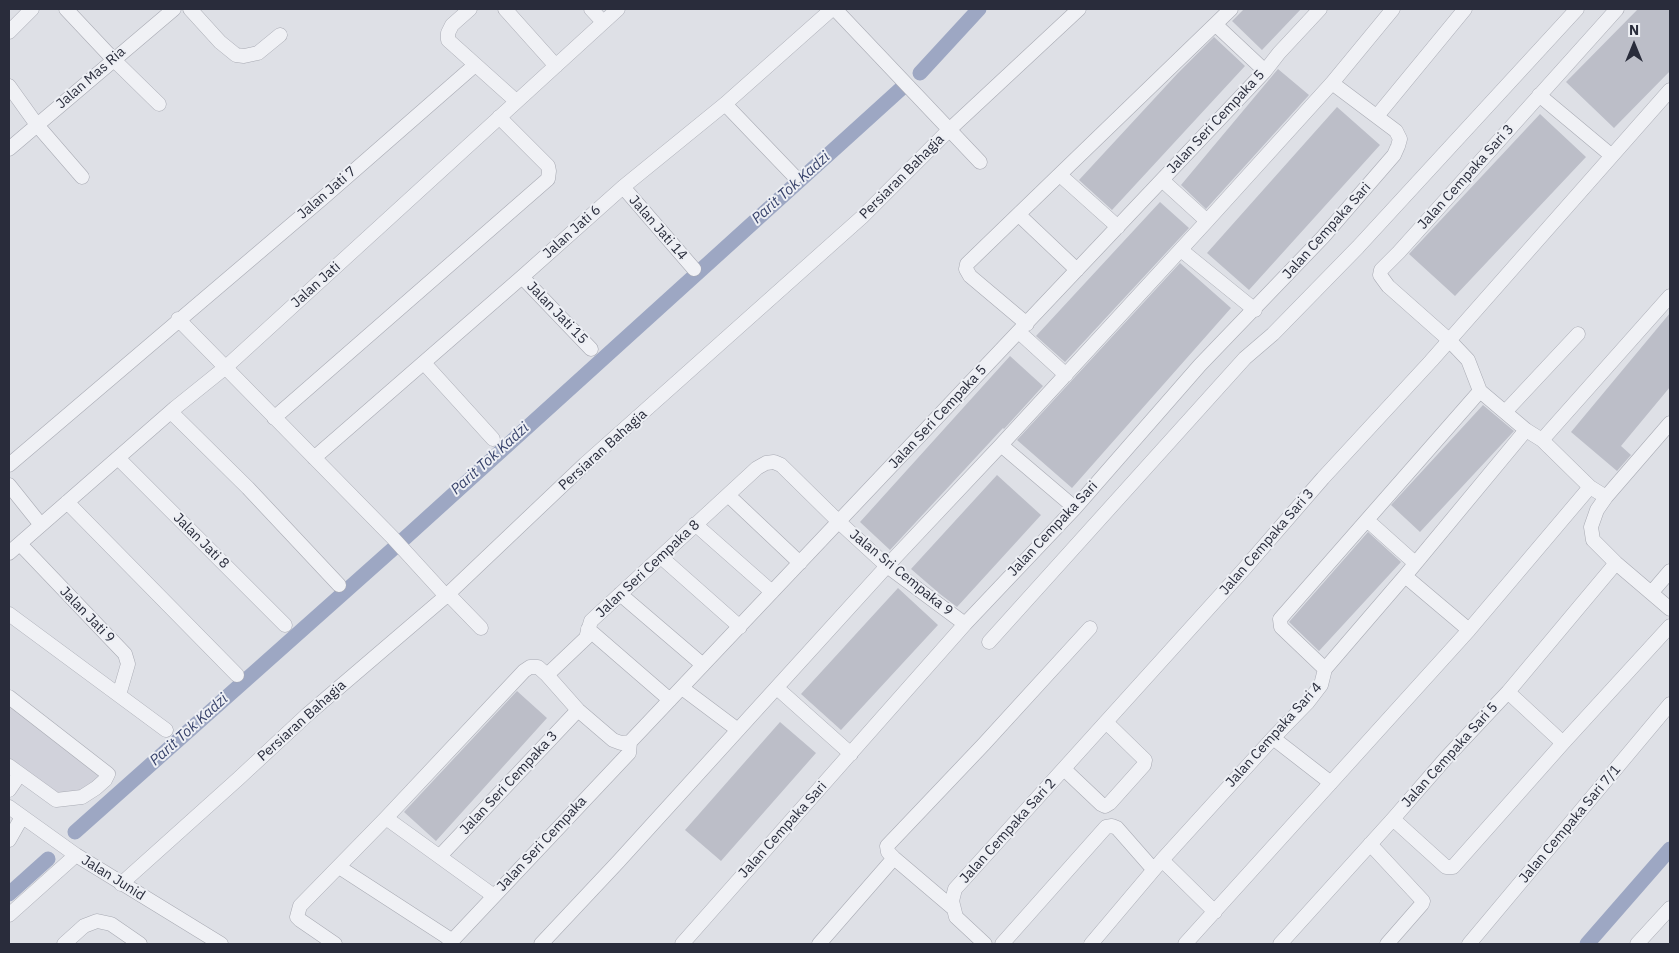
<!DOCTYPE html>
<style>
body{margin:0}
#map{position:relative;width:1679px;height:953px;overflow:hidden;background:#dee0e6;font-family:"IBM Plex Sans",sans-serif}
canvas{display:block}
.frame{position:absolute;inset:0;border:10px solid #292c3b;pointer-events:none}
.north{position:absolute;left:1609px;top:20px;width:50px;height:50px;-webkit-text-stroke:4px #edeff4;paint-order:stroke;rotate:0deg;font-size:14px;font-weight:700;line-height:20px;text-align:center;color:#292c3b}
.north::after{content:'';display:block;margin:auto;width:18px;height:22px;background:#292c3b;clip-path:polygon(50% 0,100% 100%,50% 72%,0 100%)}
</style>
<div id="map">
<canvas width="1679" height="953"></canvas>
<div class="frame"></div>
<div class="north">N</div>
</div>
<script>
const ctx = document.querySelector('canvas').getContext('2d');
ctx.lineJoin = 'round';
function fillPath(path, color) { ctx.fillStyle = color; ctx.fill(path, 'evenodd'); }
const poly = rows => new Path2D(rows.map(r => 'M' + r).join(''));
function strokePath(path, color, width, dash) { ctx.strokeStyle = color; ctx.lineWidth = width; ctx.lineCap = dash ? 'butt' : 'round'; ctx.setLineDash(dash || []); ctx.stroke(path); }
function write(font, color, halo, rows, align = 'center') {
  ctx.font = font + ' "IBM Plex Sans",sans-serif'; ctx.lineWidth = 4; ctx.setLineDash([]); ctx.textBaseline = 'middle'; ctx.strokeStyle = halo; ctx.fillStyle = color; for (const [text, x, y, turn = 0] of rows) {
    ctx.save(); ctx.translate(x, y); ctx.rotate((+turn || 0) * Math.PI / 180); ctx.textAlign = isNaN(turn) ? turn : align; if (halo) ctx.strokeText(text, 0, 0); ctx.fillText(text, 0, 0); ctx.restore();
  }
}
fillPath(poly([
 [9,693,111,773,54,805,9,772]
]), '#d1d2db');
strokePath(poly([
 [920,73,979,9],
 [75,832,394,548,904,86],
 [9,894,48,859],
 [1587,944,1670,849]
]), '#9da7c3', 15);
fillPath(poly([
 [1244,9,1301,9,1262,50,1232,21],
 [1638,9,1670,9,1670,71,1614,128,1566,82],
 [1214,37,1245,66,1112,210,1079,180,1178,73],
 [1278,69,1309,95,1206,209,1181,185],
 [1337,107,1380,145,1249,290,1207,253],
 [1540,114,1586,157,1455,296,1409,254],
 [1160,202,1189,228,1065,362,1036,336],
 [1180,263,1231,308,1072,488,1017,440],
 [1670,313,1670,387,1621,446,1631,455,1617,471,1571,432],
 [1010,356,1043,386,1004,429,1003,428,890,550,860,522],
 [1483,405,1514,431,1420,532,1391,505],
 [997,475,1041,515,957,607,940,594,911,569],
 [1368,532,1401,562,1319,651,1289,622],
 [898,588,938,625,841,730,801,694],
 [517,691,547,718,436,841,404,812],
 [780,722,816,753,721,861,685,830]
]), '#bcbec8');
const minor = poly([
 [66,9,113,59,159,104],
 [190,9,220,42,236,55,244,56,258,53,280,35],
 [470,9,452,25,448,33,448,40,516,101],
 [505,9,556,66],
 [591,9,603,22],
 [835,9,980,162],
 [1216,25,1265,71],
 [9,32,32,9],
 [9,86,37,125,82,177],
 [1539,95,1612,156],
 [725,104,795,177],
 [1377,116,1465,9],
 [9,149,174,9],
 [1060,175,1118,227],
 [1162,180,1207,221],
 [623,187,694,269],
 [1019,215,1077,270],
 [1181,250,1255,310],
 [522,277,591,349],
 [178,319,393,538,446,596],
 [1027,324,970,276,966,269,967,264,1231,9],
 [1019,332,1066,375],
 [424,363,493,439],
 [171,412,248,488,339,585],
 [1505,412,1578,334],
 [274,418,548,179,549,171,548,166,499,117],
 [1670,423,1606,497,1597,510,1591,527,1593,540,1616,563,1670,609],
 [1542,440,1670,296],
 [1001,445,1075,508],
 [118,458,285,625],
 [314,458,522,277,623,187,725,104,832,9],
 [9,465,324,197,475,65],
 [9,485,41,525],
 [728,495,800,563],
 [1606,497,1590,487,1542,440,1526,430,1480,391,1468,360,1449,340,1388,286,1380,275,1381,270,1399,252,1617,9],
 [67,502,237,675],
 [1367,520,1415,563],
 [695,524,772,592],
 [20,544,125,654,128,664,119,695],
 [9,553,175,408,226,367,618,9],
 [661,557,740,627],
 [1405,576,1469,630],
 [1652,592,1670,571],
 [448,594,481,628],
 [620,594,703,665],
 [9,614,166,730],
 [588,629,670,700],
 [989,642,1245,358,1273,334,1358,247,1577,9],
 [1325,669,1281,627,1280,619,1480,391],
 [547,675,586,638,591,621,757,468,766,463,774,462,781,465,839,522,887,566,965,624],
 [682,688,738,730],
 [777,688,851,754],
 [1508,692,1563,743],
 [9,697,108,774,105,780,96,788,82,797,56,800,9,766],
 [1273,738,1331,783],
 [1064,769,1101,804,1105,806,1110,803,1144,765,1145,760,1107,723],
 [9,790,20,774],
 [9,807,76,855,221,944],
 [386,818,494,896],
 [1393,819,1446,867,1453,867,1563,743,1670,626],
 [9,840,22,817],
 [1370,844,1423,901,1422,904,1387,944],
 [440,856,578,710],
 [1162,860,1215,912],
 [339,867,453,941],
 [121,884,238,779,308,714,446,596,585,464,862,217,949,130,1079,9],
 [954,909,894,858,888,852,887,846,984,744,1090,628],
 [9,915,76,855],
 [64,944,84,926,97,921,111,924,140,944],
 [335,944,300,920,297,917,300,906,386,818,524,671,530,667,538,667,547,675,578,710,613,740,621,743,630,742,1265,71,1279,53,1320,9],
 [449,944,629,753,630,742],
 [541,944,618,862,887,566,1001,445,1207,221,1332,83,1393,9],
 [682,944,965,624,1075,508,1200,365,1323,237,1394,155,1398,146,1400,139,1396,131,1332,83],
 [819,944,894,858],
 [985,944,956,917,952,901,955,889,1245,568,1323,478,1431,361,1670,90],
 [1002,944,1106,827,1112,826,1117,828,1153,869],
 [1091,944,1162,860,1273,738,1308,702,1321,685,1325,669,1405,576,1526,430],
 [1185,944,1469,630,1590,487],
 [1280,944,1393,819,1446,758,1508,692,1616,563],
 [1469,944,1670,704],
 [1637,944,1670,908]
]);
strokePath(minor, '#a8aab3', 15);
strokePath(minor, '#f0f1f5', 14);
write('14px', '#292c3b', '#edeff4', [
 ["Jalan Mas Ria",91,78,-41],
 ["Jalan Seri Cempaka 5",1216,122,-47],
 ["Persiaran Bahagia",902,177,-45],
 ["Jalan Cempaka Sari 3",1466,177,-48],
 ["Jalan Jati 7",327,193,-41],
 ["Jalan Jati 14",658,228,49],
 ["Jalan Cempaka Sari",1327,231,-48],
 ["Jalan Jati 6",572,232,-42],
 ["Jalan Jati",316,285,-42],
 ["Jalan Jati 15",557,313,46],
 ["Jalan Seri Cempaka 5",938,417,-47],
 ["Persiaran Bahagia",603,450,-42],
 ["Jalan Cempaka Sari",1053,529,-47],
 ["Jalan Jati 8",201,541,45],
 ["Jalan Cempaka Sari 3",1267,542,-49],
 ["Jalan Seri Cempaka 8",648,569,-43],
 ["Jalan Sri Cempaka 9",901,573,39],
 ["Jalan Jati 9",87,615,46],
 ["Persiaran Bahagia",302,721,-42],
 ["Jalan Cempaka Sari 4",1274,735,-48],
 ["Jalan Cempaka Sari 5",1450,755,-48],
 ["Jalan Seri Cempaka 3",509,783,-47],
 ["Jalan Cempaka Sari 7/1",1570,824,-50],
 ["Jalan Cempaka Sari",783,830,-48],
 ["Jalan Cempaka Sari 2",1008,831,-48],
 ["Jalan Seri Cempaka",542,844,-47],
 ["Jalan Junid",113,878,32]
]);
write('italic 15px', '#38436b', '#edeff4', [
 ["Parit Tok Kadzi",791,188,-42],
 ["Parit Tok Kadzi",490,459,-42],
 ["Parit Tok Kadzi",189,730,-42]
]);
</script>
